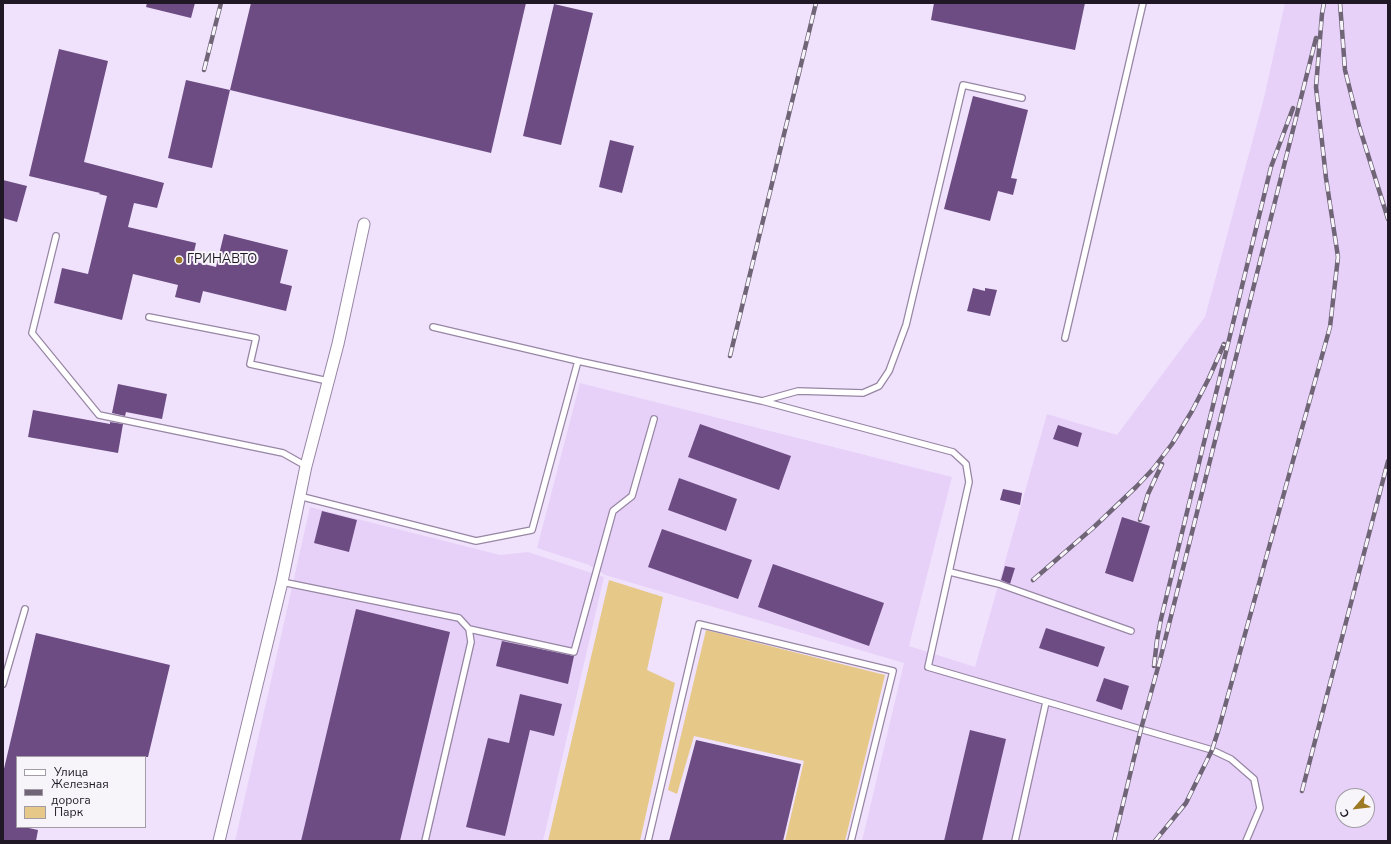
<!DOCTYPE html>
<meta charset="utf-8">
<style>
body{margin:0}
#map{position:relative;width:1391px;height:844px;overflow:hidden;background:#f0e2fc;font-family:"Nunito Sans",sans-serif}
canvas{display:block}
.frame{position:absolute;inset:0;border:4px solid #201925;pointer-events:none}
.legend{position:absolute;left:16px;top:756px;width:130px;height:72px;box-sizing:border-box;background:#f7f4fa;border:1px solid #a19ca5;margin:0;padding:5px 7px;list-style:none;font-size:12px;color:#201925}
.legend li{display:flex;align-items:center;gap:8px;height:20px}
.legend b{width:20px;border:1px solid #a19ca5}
.north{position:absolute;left:1335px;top:788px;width:40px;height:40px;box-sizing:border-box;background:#f7f4fa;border:1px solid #a19ca5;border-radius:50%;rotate:242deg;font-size:11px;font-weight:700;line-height:16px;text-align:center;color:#201925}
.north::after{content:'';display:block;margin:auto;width:14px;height:18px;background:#9d7924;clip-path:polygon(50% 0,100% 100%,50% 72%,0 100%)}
</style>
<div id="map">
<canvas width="1391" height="844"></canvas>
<div class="frame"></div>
<ul class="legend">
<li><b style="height:5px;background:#fff"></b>Улица</li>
<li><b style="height:5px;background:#6f6577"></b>Железная дорога</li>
<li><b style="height:11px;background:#e6c888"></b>Парк</li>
</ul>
<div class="north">С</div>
</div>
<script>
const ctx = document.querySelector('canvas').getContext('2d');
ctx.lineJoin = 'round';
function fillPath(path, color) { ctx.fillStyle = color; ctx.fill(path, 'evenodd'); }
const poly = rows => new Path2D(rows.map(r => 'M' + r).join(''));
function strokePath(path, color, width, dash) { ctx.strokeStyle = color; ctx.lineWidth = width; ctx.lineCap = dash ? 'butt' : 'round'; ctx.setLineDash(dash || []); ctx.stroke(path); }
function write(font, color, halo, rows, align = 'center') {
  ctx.font = font + ' "Nunito Sans",sans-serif'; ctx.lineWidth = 4; ctx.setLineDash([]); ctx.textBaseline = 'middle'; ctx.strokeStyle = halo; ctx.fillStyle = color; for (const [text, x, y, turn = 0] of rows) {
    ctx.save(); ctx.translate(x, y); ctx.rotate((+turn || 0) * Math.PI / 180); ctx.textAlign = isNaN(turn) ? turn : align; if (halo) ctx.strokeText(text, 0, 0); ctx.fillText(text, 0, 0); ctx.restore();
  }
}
fillPath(poly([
 [1285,3,1388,3,1388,841,862,841,904,663,605,575,589,565,537,548,580,383,952,477,909,646,975,667,1047,414,1117,435,1205,317,1264,98],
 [1343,796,1367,796,1367,820,1343,820],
 [310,507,500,555,528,552,604,577,543,841,235,841]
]), '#e7d1f8');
fillPath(poly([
 [609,580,663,597,647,670,675,683,640,841,548,841],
 [706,630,885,675,845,841,785,841,804,761,694,736,677,794,668,790]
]), '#e6c888');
fillPath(poly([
 [147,3,195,3,191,18,146,7],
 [251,3,526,3,491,153,230,90],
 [934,3,1085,3,1075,50,931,20],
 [554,4,593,13,561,145,523,136],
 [59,49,108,61,84,162,164,183,157,208,134,203,128,227,196,243,192,261,216,267,224,234,288,250,280,283,292,286,286,311,203,291,200,303,175,297,178,285,133,274,122,320,54,303,62,268,88,274,107,196,99,194,100,193,29,176],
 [186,80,230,90,212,168,168,158],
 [973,96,1028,110,1011,178,1017,179,1013,195,998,191,990,221,944,209],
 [610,140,634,146,622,193,599,187],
 [3,180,27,186,17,222,3,218],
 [973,288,985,291,985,288,997,290,990,316,967,311],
 [118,384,167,394,162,419,126,412,125,416,112,413],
 [33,410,110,424,110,422,123,424,118,453,28,437],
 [700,424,791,456,779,490,688,457],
 [1058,425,1082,433,1078,447,1053,439],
 [679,478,737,499,726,531,668,510],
 [1003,489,1022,493,1020,505,1000,500],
 [322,511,357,520,349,552,314,543],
 [1122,517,1150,526,1133,582,1105,573],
 [662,529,752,560,738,599,648,567],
 [773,564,884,603,869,646,758,607],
 [1005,566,1015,568,1010,584,1001,580],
 [356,609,450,632,400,841,301,841],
 [1046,628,1105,647,1098,667,1039,648],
 [36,633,170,665,148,757,17,757,17,827,24,827,38,830,36,841,3,841,3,773],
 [502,641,574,656,568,684,496,666],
 [1104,678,1129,686,1122,710,1096,701],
 [520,694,562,704,554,736,530,730,505,836,466,827,488,738,509,743],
 [970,730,1006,739,982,841,944,841],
 [696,740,801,764,783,841,669,841]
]), '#6c4c82');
const lane = poly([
 [56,236,32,333,99,415,283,453,306,466],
 [149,317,256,338,250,364,328,381],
 [1065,338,1143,3],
 [578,361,762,401,953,452,966,464,969,482,928,667,1212,750,1231,759,1254,779,1260,808,1246,841],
 [762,401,798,391,863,393,879,386,889,371,906,325,963,85,1022,98],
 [299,496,476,541,532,530,578,361,433,327],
 [950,572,999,584,1131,631],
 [282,582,459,618,469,629,471,642,425,841],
 [469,629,574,652,613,511,632,496,654,419],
 [3,684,25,609],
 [648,841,699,624,893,671,851,841],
 [1015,841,1046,702]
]);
const street = poly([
 [219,841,282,582,306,466,338,344,364,224]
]);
strokePath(lane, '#9786a4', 8);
strokePath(street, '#9786a4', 13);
strokePath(lane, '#fff', 5.5);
strokePath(street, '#fff', 11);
const rail = poly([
 [1340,3,1345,70,1359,126,1388,219],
 [204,70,221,3],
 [730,356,816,3],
 [1140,520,1148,494,1162,464],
 [1033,580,1094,527,1136,487,1153,469,1172,444,1192,411,1209,378,1224,344],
 [1154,666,1157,640,1161,619,1271,167,1293,108],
 [1302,791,1388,461],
 [1114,841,1141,729,1160,660,1316,38],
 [1155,841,1186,803,1212,750,1219,728,1330,327,1338,257,1326,178,1316,87,1322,14,1324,3]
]);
strokePath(rail, '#6f6577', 4.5);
strokePath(rail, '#f7f4fa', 3, [9]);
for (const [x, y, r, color] of [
 [179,260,4,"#9d7924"]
]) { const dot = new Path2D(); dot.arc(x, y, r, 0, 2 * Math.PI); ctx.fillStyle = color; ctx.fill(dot); strokePath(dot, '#f7f4fa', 1.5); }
write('13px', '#201925', '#f7f4fa', [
 ["ГРИНАВТО",187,260]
], 'left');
</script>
